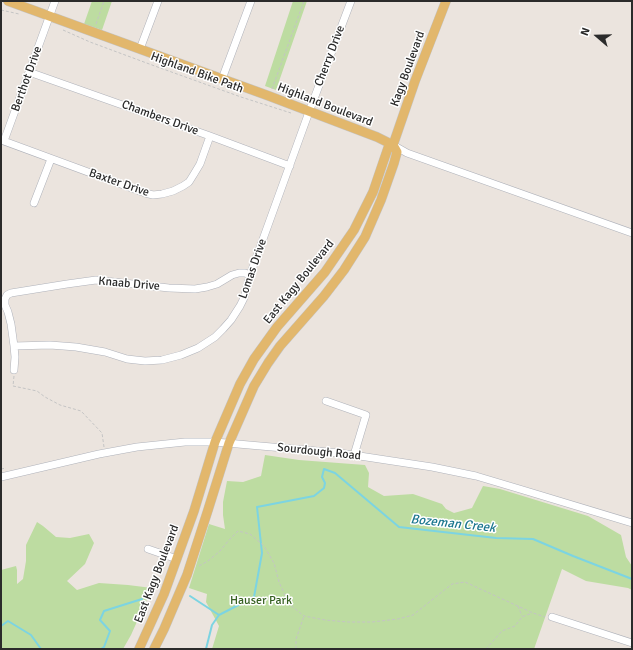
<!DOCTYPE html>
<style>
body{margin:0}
#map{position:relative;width:633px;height:650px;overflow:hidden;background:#ebe4de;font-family:Signika,sans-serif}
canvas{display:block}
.frame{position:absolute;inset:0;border:2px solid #2b2b2b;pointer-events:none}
.north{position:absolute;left:577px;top:16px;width:40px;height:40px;-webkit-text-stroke:3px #fff;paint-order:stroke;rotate:290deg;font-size:11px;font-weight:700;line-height:16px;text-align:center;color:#2b2b2b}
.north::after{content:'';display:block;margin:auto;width:14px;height:18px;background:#2b2b2b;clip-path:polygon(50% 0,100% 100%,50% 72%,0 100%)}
</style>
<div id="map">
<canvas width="633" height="650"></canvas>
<div class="frame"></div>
<div class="north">N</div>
</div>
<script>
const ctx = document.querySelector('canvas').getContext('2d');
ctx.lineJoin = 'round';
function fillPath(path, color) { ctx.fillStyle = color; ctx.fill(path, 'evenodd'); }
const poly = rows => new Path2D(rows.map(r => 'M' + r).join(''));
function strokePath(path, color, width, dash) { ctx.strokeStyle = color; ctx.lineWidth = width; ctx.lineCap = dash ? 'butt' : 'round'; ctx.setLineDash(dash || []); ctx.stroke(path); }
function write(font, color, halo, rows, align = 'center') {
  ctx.font = font + ' Signika,sans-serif'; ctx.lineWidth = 3; ctx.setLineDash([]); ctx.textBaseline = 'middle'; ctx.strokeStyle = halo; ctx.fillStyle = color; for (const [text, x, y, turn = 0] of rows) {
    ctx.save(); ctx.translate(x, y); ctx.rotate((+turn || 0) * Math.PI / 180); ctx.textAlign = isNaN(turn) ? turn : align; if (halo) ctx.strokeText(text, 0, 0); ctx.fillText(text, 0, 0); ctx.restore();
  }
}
fillPath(poly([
 [92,1,112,1,102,30,84,24],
 [293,1,307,1,276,90,265,86],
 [265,455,299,460,365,465,369,473,368,487,384,496,413,494,442,504,446,509,454,513,472,508,483,486,500,489,588,516,621,535,626,557,632,566,632,590,628,588,586,581,562,569,534,649,212,649,219,626,206,602,207,594,189,588,209,524,225,529,223,515,223,502,227,481,243,482,261,476],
 [37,522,43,526,56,537,70,538,89,534,94,543,85,564,67,581,77,590,99,583,128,585,152,588,131,635,123,649,1,649,1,570,16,566,17,570,17,584,23,579,26,561,26,545]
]), '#bddca1');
strokePath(poly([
 [190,596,219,615],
 [1,626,8,621,31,635,41,649],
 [101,649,104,647,110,631,100,620,104,611,142,599],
 [206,649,212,625,219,615,254,597,262,553,257,507,314,496,324,488,325,483,322,477,324,469,335,473,399,527,496,538,533,539,573,556,632,579]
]), '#7cd4e2', 2);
const minor = poly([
 [140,49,158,1],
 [29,72,210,136,290,166],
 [222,79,251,1],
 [1,140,145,193,153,195,162,194,173,191,183,186,189,182,194,174,200,164,210,136],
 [4,141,55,1],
 [393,145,407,153,632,233],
 [34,203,51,159],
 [14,346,50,345,76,347,105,352,127,359,145,361,162,360,181,355,198,348,215,337,223,329,231,320,240,306,244,298,250,275,309,112,351,1],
 [14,370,15,357,14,346,11,324,8,312,5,305,5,299,7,295,11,293,67,284,96,280,169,288,195,289,207,287,217,284,232,275,239,273,245,273,250,275],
 [326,401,366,415,354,455],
 [1,477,99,454,137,447,185,442,215,442,340,453,432,467,476,476,523,490,632,523],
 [148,549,177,559],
 [552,617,632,643]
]);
const major = poly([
 [8,1,269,96,377,137,393,145],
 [393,145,415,81,446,1],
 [139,649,164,594,194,511,215,442,240,384,254,359,277,327,325,272,354,230,373,192,388,148,393,145],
 [154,649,164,629,187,575,208,510,229,443,254,386,268,363,280,346,324,296,344,270,365,237,381,200,394,163,397,152,393,145]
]);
strokePath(minor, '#afb2ba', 8);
strokePath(major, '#c4c4c4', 10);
strokePath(poly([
 [1,10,19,14],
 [96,24,104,1],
 [63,30,90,42,152,65,241,97,291,113],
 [272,89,304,1],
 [14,376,13,386,37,391,45,397,60,405,81,411,102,433,104,447],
 [1,469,6,468],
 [199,566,208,561,220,551,229,540,238,531,250,534,264,546,274,563,279,582,289,604,304,616,325,620,348,622,372,622,398,619,413,615,452,584,465,582,533,613,545,617],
 [518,606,522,616],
 [296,649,296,639,304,616],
 [486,649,502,631,515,626,522,617,532,613]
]), '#c4c4c4', 1, [3, 2]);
strokePath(minor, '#fff', 7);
strokePath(major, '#e2b76c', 9);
write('12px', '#2b2b2b', '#fff', [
 ["Cherry Drive",330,56,-69],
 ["Kagy Boulevard",408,69,-70],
 ["Highland Bike Path",197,73,20],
 ["Berthot Drive",27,79,-70],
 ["Highland Boulevard",325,105,21],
 ["Chambers Drive",160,118,20],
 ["Baxter Drive",119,183,19],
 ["Lomas Drive",253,269,-71],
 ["East Kagy Boulevard",299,282,-51],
 ["Knaab Drive",129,284,5],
 ["Sourdough Road",319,452,6],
 ["East Kagy Boulevard",157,574,-69]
]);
write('12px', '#376122', '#fff', [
 ["Hauser Park",261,601]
]);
write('italic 13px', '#1b768e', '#fff', [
 ["Bozeman Creek",453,524,6]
]);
</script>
